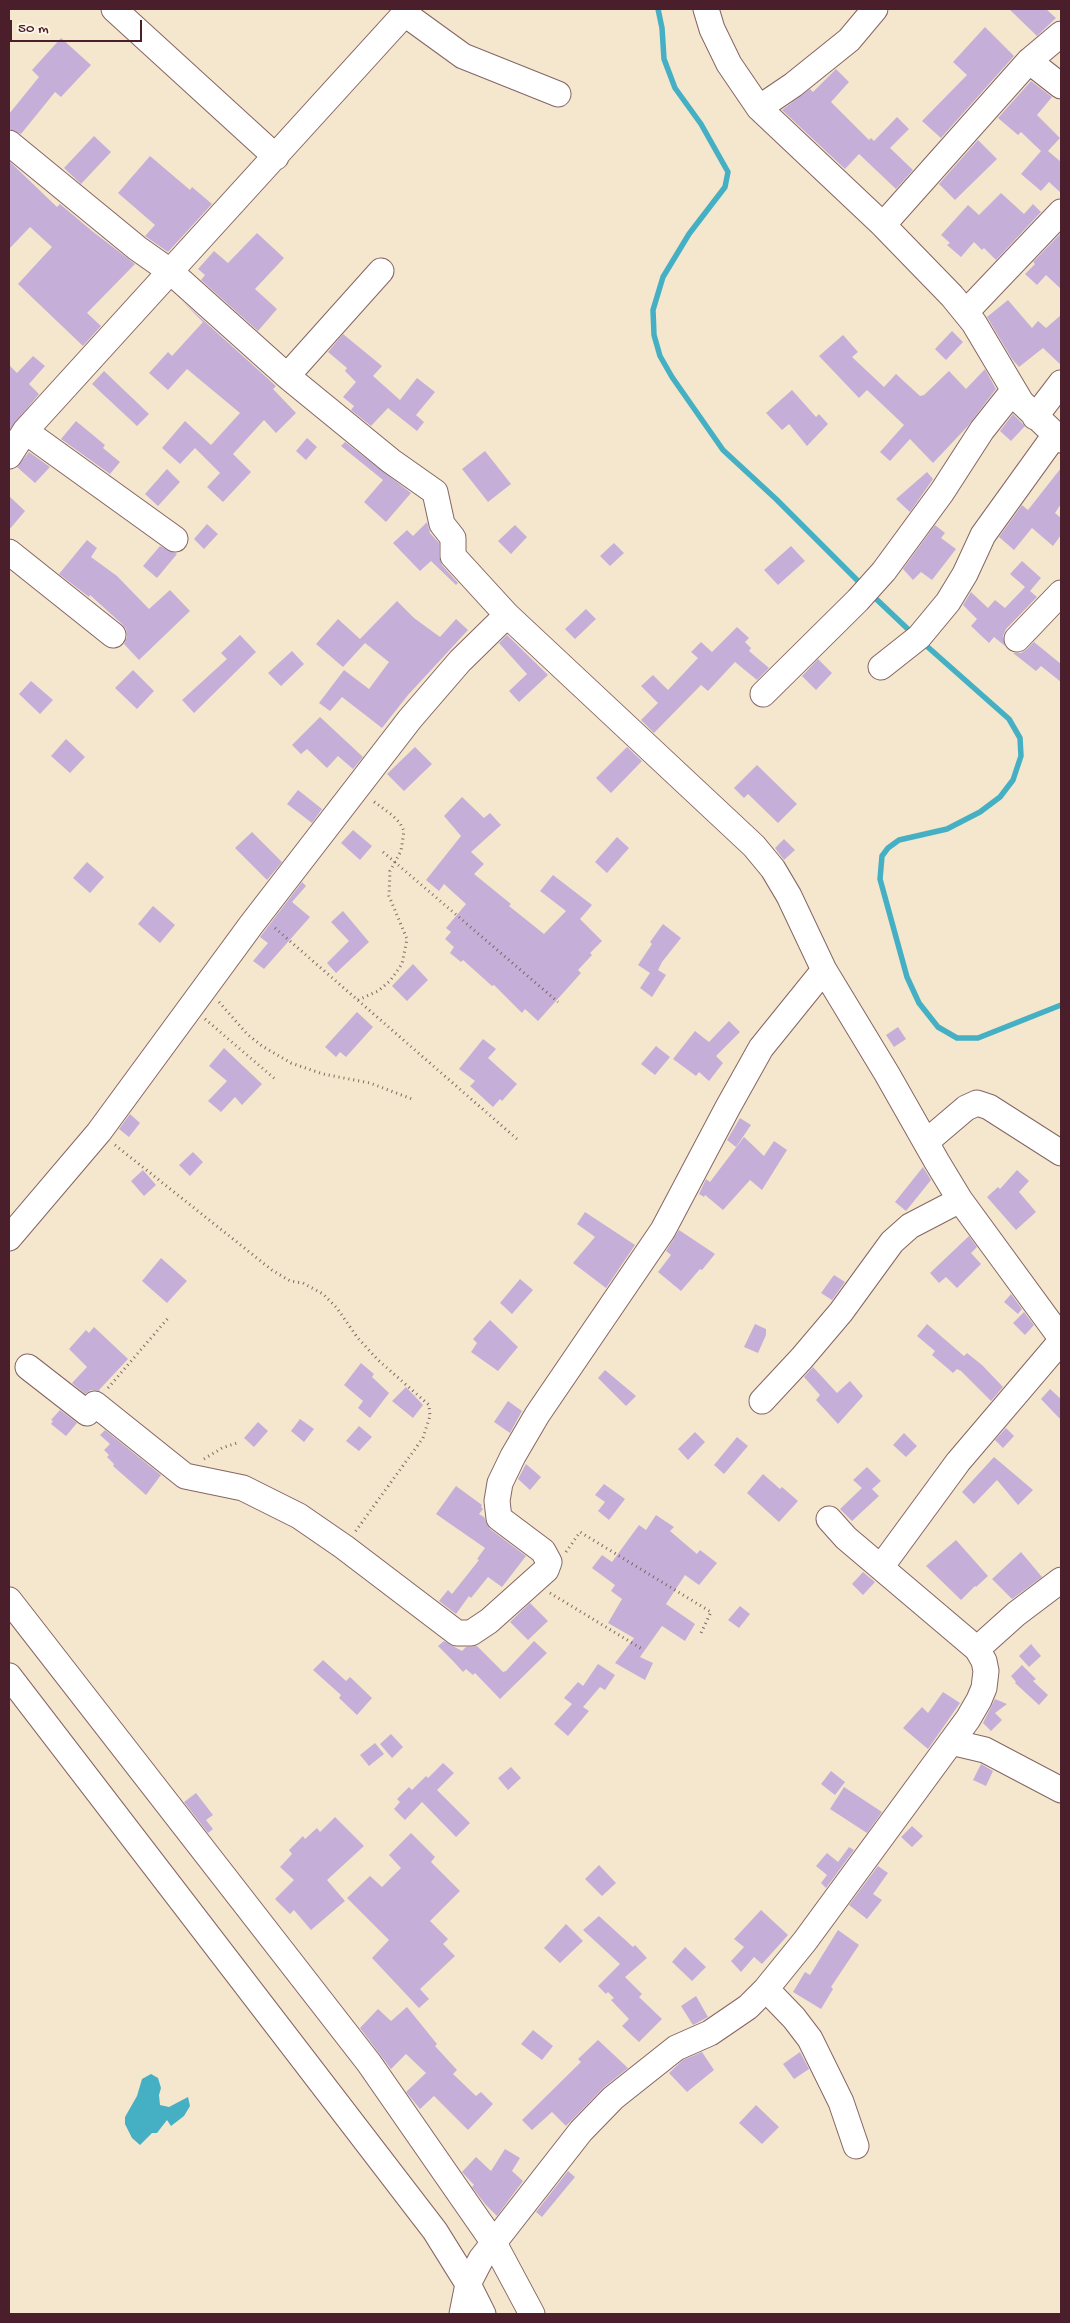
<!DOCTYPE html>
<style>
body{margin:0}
#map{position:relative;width:1070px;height:2323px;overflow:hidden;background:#f4e7cd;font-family:"Gochi Hand",sans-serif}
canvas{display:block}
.frame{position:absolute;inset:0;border:10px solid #4a1f2b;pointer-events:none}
.scale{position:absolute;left:10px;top:20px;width:132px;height:22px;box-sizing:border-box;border:2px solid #4a1f2b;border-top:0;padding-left:6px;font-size:15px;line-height:18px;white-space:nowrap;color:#4a1f2b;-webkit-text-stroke:4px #fcf5e5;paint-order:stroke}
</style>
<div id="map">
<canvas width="1070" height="2323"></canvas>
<div class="frame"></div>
<div class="scale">50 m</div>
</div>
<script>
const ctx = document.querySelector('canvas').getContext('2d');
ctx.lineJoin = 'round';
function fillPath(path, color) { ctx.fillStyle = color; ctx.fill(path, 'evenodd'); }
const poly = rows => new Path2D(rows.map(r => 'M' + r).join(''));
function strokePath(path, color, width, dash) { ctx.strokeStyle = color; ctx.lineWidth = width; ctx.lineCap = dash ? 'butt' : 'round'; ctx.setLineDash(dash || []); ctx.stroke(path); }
fillPath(poly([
 [151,2074,158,2078,161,2088,159,2095,160,2105,169,2107,188,2097,190,2106,184,2116,171,2126,167,2120,157,2133,152,2133,140,2145,132,2138,125,2124,125,2117,137,2096,142,2079]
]), '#45b0c4');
strokePath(poly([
 [658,9,662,28,664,59,675,88,701,124,728,172,725,187,689,234,663,277,653,310,654,335,660,356,672,377,723,450,776,499,862,585],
 [872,595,912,633],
 [921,641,1009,719,1020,738,1021,756,1013,780,1000,797,980,812,947,829,899,840,888,848,882,856,880,879,907,977,919,1003,938,1027,957,1038,978,1038,1061,1005]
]), '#45b0c4', 5.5);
fillPath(poly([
 [1009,9,1046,9,1056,18,1037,36],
 [985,27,1014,56,941,138,922,121,967,75,953,62],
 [61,38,91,65,61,97,55,92,21,134,9,129,9,114,39,77,32,70],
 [836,69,849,82,831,102,869,140,871,138,874,141,897,117,909,129,890,148,913,170,896,189,859,154,845,169,782,110,810,89,813,92],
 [1031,81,1052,97,1037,115,1060,138,1048,151,1061,162,1061,193,1049,182,1041,191,1021,174,1041,151,1021,132,1018,135,998,118],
 [94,136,111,152,81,184,64,168],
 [978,140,997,159,955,200,939,184],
 [150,156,190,190,192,187,212,204,168,252,145,236,155,225,118,193],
 [9,161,57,207,60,204,92,231,135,264,87,313,101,326,83,346,18,284,52,247,30,227,9,249],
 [1001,193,1024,214,1033,204,1041,212,996,260,984,248,982,250,974,242,961,257,947,245,950,243,941,235,968,205,979,215],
 [257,233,284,258,255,289,277,309,258,331,201,280,205,275,198,269,214,251,228,263],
 [1061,233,1061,289,1046,275,1037,285,1025,274,1035,264,1033,262],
 [1008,300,1032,328,1038,321,1046,328,1061,315,1061,365,1043,348,1019,367,1012,359,987,317],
 [182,301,276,386,273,389,296,413,276,433,264,420,233,454,251,472,223,502,207,487,220,473,195,448,180,464,162,448,185,421,211,445,240,413,187,369,168,390,149,373,168,352,172,356,203,322],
 [952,331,963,342,946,360,935,349],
 [343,334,382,366,373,376,400,400,417,378,435,392,416,415,424,422,417,431,388,408,371,426,351,410,354,406,343,397,356,382,345,371,347,368,328,352],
 [843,335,858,352,852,357,884,387,896,374,920,396,924,395,949,371,966,389,985,369,996,389,967,427,933,463,910,439,890,461,880,452,904,425,867,390,859,398,819,356],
 [33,356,45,366,29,384,39,394,9,430,9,365,17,373],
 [104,371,149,414,137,426,92,384],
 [792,390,816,417,819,414,828,424,807,446,789,424,782,430,766,413],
 [1013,414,1025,426,1011,441,1000,431],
 [76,421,105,445,103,448,120,462,110,474,61,439],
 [307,438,317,447,306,460,296,451],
 [345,442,411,493,386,522,364,502,383,480,341,446],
 [485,451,511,484,488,502,462,469],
 [29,452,50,467,35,483,17,467],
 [1061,468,1061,504,1055,513,1061,518,1061,535,1053,546,1032,528,1014,550,999,537,1022,505,1028,510],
 [167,469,180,482,158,506,145,494],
 [927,472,933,479,910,512,896,499],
 [9,496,25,511,9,530],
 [427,522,430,533,439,543,439,556,442,565,458,583,456,585,431,561,420,571,393,543,407,530,413,536],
 [207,524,218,534,204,549,194,539],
 [515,525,527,537,511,554,498,541],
 [935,525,945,533,941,538,956,549,932,580,921,572,913,580,903,569],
 [87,540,97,548,91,557,117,576,149,609,170,590,190,611,139,660,124,644,127,637,126,629,122,624,90,595,89,597,59,574],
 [614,543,624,553,610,566,600,556],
 [160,546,177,554,157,578,143,566],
 [791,546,805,561,778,585,764,570],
 [1022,561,1041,578,1030,591,1037,597,1006,629,1003,636,1005,646,994,637,989,643,971,626,977,619,963,605,971,592,988,608,995,600,1005,608,1025,587,1010,574],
 [397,601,414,618,440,637,456,619,468,630,408,695,382,728,342,697,330,711,319,703,344,670,369,689,389,662,365,643,343,667,316,644,338,619,360,639],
 [586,609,596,619,575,639,565,629],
 [1050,625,1034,642,1061,664,1061,682,1041,666,1036,671,1013,653,1021,653,1027,649],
 [737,627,749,638,745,642,751,648,749,651,769,668,757,680,735,662,708,691,701,685,654,733,641,720,658,703,641,686,653,675,668,690,698,658,691,652,701,642,712,652],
 [240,635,256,652,194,713,182,700,227,659,221,653],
 [507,635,548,675,519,702,509,691,527,674,499,643],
 [292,651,304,664,281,686,268,673],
 [818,659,832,673,816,690,802,676],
 [133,670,154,691,137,709,115,688],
 [31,681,53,700,40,714,19,694],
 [320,717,363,757,353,769,338,756,327,768,307,749,301,754,292,745],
 [66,739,85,757,70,773,51,756],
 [415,747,432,764,404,791,387,774],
 [627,747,642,761,611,793,596,778],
 [757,765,797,804,778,823,748,794,744,798,734,788],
 [298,790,322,809,312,823,287,804],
 [462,797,484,818,490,813,501,825,471,852,484,864,474,874,511,904,509,906,544,934,566,911,540,891,553,875,592,905,580,919,602,941,590,953,592,955,578,970,581,973,538,1021,525,1009,522,1013,494,985,492,986,463,960,461,962,450,953,454,947,445,939,451,932,446,928,466,904,444,884,439,891,426,880,461,836,444,816],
 [353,830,372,846,360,860,341,843],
 [252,832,282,862,267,880,235,848],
 [617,837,629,848,607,873,595,862],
 [784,839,795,850,784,860,775,848],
 [87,862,104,877,90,893,73,878],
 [302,882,306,886,292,902,310,917,264,969,253,961,268,943,260,937],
 [153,906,175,925,160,943,138,924],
 [343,911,369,942,336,973,327,963,349,941,331,922],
 [663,924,681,938,662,962,658,970,666,975,652,997,640,988,650,973,638,965,652,944,650,942],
 [413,964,428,980,407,1001,392,986],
 [357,1012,373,1027,346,1057,340,1052,336,1057,325,1047],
 [729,1021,740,1032,716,1056,723,1063,709,1081,699,1072,696,1076,673,1059,695,1031,709,1042],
 [898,1027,906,1039,894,1047,886,1035],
 [483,1039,496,1049,488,1058,517,1084,502,1101,500,1099,493,1107,470,1086,475,1081,459,1069],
 [656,1046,670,1057,655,1075,641,1064],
 [224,1048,262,1084,242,1105,235,1097,221,1112,208,1101,227,1081,209,1066],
 [130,1114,140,1123,129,1137,119,1129],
 [740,1118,751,1125,736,1147,727,1140],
 [744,1137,764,1156,774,1141,787,1150,762,1190,750,1180,723,1210,705,1195,704,1197,699,1194,706,1179,710,1182],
 [193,1152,203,1162,190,1176,179,1165],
 [923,1167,931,1180,906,1211,895,1202],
 [143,1170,156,1185,144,1196,131,1181],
 [1017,1170,1029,1181,1019,1192,1036,1212,1016,1230,987,1197,998,1187,1000,1189],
 [585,1212,635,1245,606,1288,573,1263,595,1237,577,1224],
 [679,1230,715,1254,702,1270,700,1269,681,1291,658,1272,671,1255,666,1251],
 [969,1236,977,1247,971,1253,981,1264,957,1288,946,1277,939,1283,930,1273],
 [161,1258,187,1281,167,1303,142,1281],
 [834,1275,845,1282,832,1300,821,1293],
 [520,1279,533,1290,512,1314,500,1303],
 [1011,1294,1022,1309,1018,1314,1004,1302],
 [1024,1312,1034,1325,1025,1335,1013,1323],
 [490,1320,518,1347,498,1371,471,1352,477,1343,473,1339],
 [755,1324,766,1329,766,1335,758,1353,744,1347],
 [927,1324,964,1356,967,1353,982,1365,1003,1387,991,1401,961,1371,957,1369,953,1373,932,1355,935,1351,917,1336],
 [94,1327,128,1359,99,1390,100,1391,91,1390,85,1394,72,1383,87,1367,69,1349,86,1330,89,1333],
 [361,1363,374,1374,372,1377,389,1393,370,1418,358,1408,363,1401,344,1385],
 [813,1367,837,1393,850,1381,863,1396,838,1424,816,1400,820,1395,804,1377],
 [605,1370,636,1396,626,1406,598,1378],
 [406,1387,423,1405,413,1418,392,1401],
 [1050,1389,1061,1399,1061,1420,1041,1399],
 [508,1401,522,1411,510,1433,494,1422],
 [60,1410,77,1423,66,1436,51,1424,53,1421,51,1420],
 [300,1419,314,1429,304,1442,291,1431],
 [258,1422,268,1431,254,1447,244,1438],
 [359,1426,372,1437,359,1451,346,1441],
 [1006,1428,1014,1436,1003,1448,995,1440],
 [105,1430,161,1475,146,1495,113,1466,114,1464,107,1457,109,1455,104,1450,110,1444,100,1435],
 [695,1432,705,1442,688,1460,678,1449],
 [904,1433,917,1446,906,1457,893,1445],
 [737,1437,748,1446,724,1474,714,1465],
 [994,1457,1033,1490,1018,1505,997,1480,974,1504,962,1492],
 [526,1464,541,1477,530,1490,518,1479],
 [867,1467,881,1481,872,1489,879,1496,852,1521,840,1509,862,1488,853,1480],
 [763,1474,780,1489,782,1487,798,1501,779,1522,747,1493],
 [604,1484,625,1499,609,1520,598,1511,605,1502,595,1495],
 [456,1486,482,1505,481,1507,483,1509,479,1514,484,1517,490,1529,526,1556,502,1587,488,1577,471,1598,469,1596,456,1614,439,1601,448,1590,452,1594,479,1560,477,1559,485,1548,436,1514],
 [656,1515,674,1527,670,1531,697,1554,700,1550,717,1563,699,1585,685,1575,666,1604,695,1624,685,1641,662,1626,640,1657,653,1663,645,1680,615,1663,634,1638,608,1623,622,1599,611,1591,615,1585,592,1568,602,1555,612,1562,639,1525,646,1530],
 [956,1540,988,1576,976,1587,975,1586,961,1600,926,1566],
 [1021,1552,1042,1577,1012,1599,992,1579],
 [863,1572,875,1582,863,1595,852,1584],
 [530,1603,548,1621,528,1640,510,1622],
 [740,1606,750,1614,739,1628,728,1620],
 [444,1641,462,1651,466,1647,477,1646,503,1672,506,1671,534,1641,547,1653,500,1699,475,1673,473,1675,466,1669,463,1672,454,1662,438,1646],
 [1031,1644,1041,1656,1029,1667,1019,1656],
 [323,1660,346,1681,350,1677,372,1698,357,1715,339,1698,341,1695,313,1670],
 [598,1664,615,1675,605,1690,600,1687,583,1707,589,1711,568,1736,554,1724,572,1704,564,1698,578,1682,583,1686],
 [1022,1665,1036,1679,1033,1681,1048,1695,1039,1705,1015,1683,1016,1682,1011,1676],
 [943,1692,960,1703,928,1749,903,1728,922,1707,928,1713],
 [995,1699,1007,1704,995,1713,1002,1720,991,1731,983,1723],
 [391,1734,403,1747,392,1758,380,1744],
 [375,1743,384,1754,369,1766,360,1755],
 [443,1763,454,1773,437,1790,470,1823,456,1837,422,1802,405,1820,394,1809,400,1802,397,1799,409,1787,412,1790,426,1776,428,1778],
 [981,1764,993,1771,986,1786,973,1780],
 [511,1767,521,1778,508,1790,498,1778],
 [831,1771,845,1782,835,1795,821,1784],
 [844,1787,882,1812,867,1833,830,1809],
 [196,1793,213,1815,206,1820,213,1829,208,1833,184,1802],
 [335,1817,364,1846,327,1880,345,1901,311,1930,294,1910,290,1914,275,1899,294,1880,280,1867,292,1854,289,1850,303,1836,305,1839,317,1828,320,1832],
 [912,1826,923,1836,912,1847,901,1837],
 [411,1833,435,1857,431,1862,460,1891,430,1921,448,1939,443,1944,455,1956,420,1989,429,1999,419,2008,372,1958,389,1940,347,1898,370,1876,382,1887,401,1868,389,1855],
 [849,1847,854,1850,826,1888,821,1883,827,1875,816,1866,827,1853,838,1862],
 [599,1865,616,1883,602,1896,585,1879],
 [878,1866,888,1873,873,1894,882,1900,867,1919,849,1905],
 [761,1910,788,1935,762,1964,754,1957,741,1972,731,1961,744,1947,734,1939],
 [599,1916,633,1947,635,1945,647,1958,625,1977,642,1994,639,1997,662,2019,639,2042,622,2026,629,2019,611,2000,614,1998,608,1992,606,1994,598,1986,620,1964,583,1930],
 [566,1924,583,1941,560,1963,544,1948],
 [838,1930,859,1945,831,1987,833,1989,821,2009,793,1992,805,1972,810,1975],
 [685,1947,706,1967,692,1981,672,1962],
 [696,1996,708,2017,693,2025,681,2006],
 [407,2007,437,2044,435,2046,457,2070,453,2074,476,2096,481,2092,493,2104,468,2130,434,2096,420,2109,406,2092,426,2073,406,2054,391,2069,360,2028,378,2009,391,2021],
 [533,2030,553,2046,542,2060,521,2044],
 [598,2040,628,2068,603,2088,566,2126,552,2112,532,2130,522,2120,581,2062,578,2059],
 [702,2052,714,2070,687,2092,669,2073,683,2060],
 [800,2052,809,2069,794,2079,783,2064],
 [756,2105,779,2127,762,2144,739,2123],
 [505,2149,520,2158,512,2171,523,2181,497,2216,485,2204,472,2187,474,2185,462,2172,476,2157,491,2171],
 [568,2171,575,2177,542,2217,536,2212]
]), '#c5afd8');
const minor = poly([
 [114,9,276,157],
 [706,9,712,29,729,64,759,108,883,225,952,296,974,323,1021,402,1061,440],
 [405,14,463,56,558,94],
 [1029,61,1061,86],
 [759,108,793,85,849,40,875,9],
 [9,143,137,248,171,272,287,376,391,461,435,492,442,524,453,538,453,556,507,615,754,846,773,869,789,896,824,970,887,1074,937,1162,960,1200,1061,1338],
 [883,225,1029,61,1061,34],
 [966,312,1061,212],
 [287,376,381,271],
 [1035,417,1061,383],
 [25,431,175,539],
 [9,456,25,431,409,9],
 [9,552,113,635],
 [1017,639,1061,593],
 [881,667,919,637,948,602,965,574,983,535,1055,435],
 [763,694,858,600,884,571,942,492,982,430,1013,391],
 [926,1142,966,1108,977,1103,989,1107,1061,1153],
 [9,1238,99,1132,251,925,410,719,460,661,507,615],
 [28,1367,87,1413,95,1404,185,1476,243,1488,299,1516,344,1547,457,1633,471,1633,489,1621,546,1570,549,1562,543,1551,499,1518,497,1501,500,1483,513,1456,537,1415,663,1230,728,1107,761,1048,824,970],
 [762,1401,802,1358,841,1312,892,1242,910,1226,960,1200],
 [881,1567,958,1462,1061,1341],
 [9,1600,369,2063,494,2243,532,2314],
 [977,1649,1016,1614,1061,1580],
 [9,1676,435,2231,468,2284,483,2314],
 [951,1742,985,1750,1061,1790],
 [766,1989,794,2018,810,2039,841,2102,856,2146],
 [462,2314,468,2284,481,2259,581,2131,613,2098,676,2048,710,2033,748,2007,766,1989,805,1941,968,1719,979,1700,984,1688,986,1671,984,1661,977,1649,846,1538,829,1519]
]);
strokePath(minor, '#866564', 27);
strokePath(poly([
 [383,852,558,1002],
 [275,928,517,1139],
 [358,1000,378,991,390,981,402,964,407,939,389,896,390,871,401,851,404,831,400,823,392,815,373,801],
 [219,1002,247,1034,262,1046,291,1063,323,1074,370,1083,412,1099],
 [205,1019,275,1079],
 [115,1145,272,1270,290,1281,303,1283,323,1294,337,1308,357,1337,378,1360,429,1405,430,1416,423,1438,355,1532],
 [108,1388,169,1317],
 [204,1459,222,1448,237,1443],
 [566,1552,580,1532,711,1612,701,1633],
 [550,1593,642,1649]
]), '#866564', 3, [1, 4]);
strokePath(minor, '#fff', 25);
</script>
